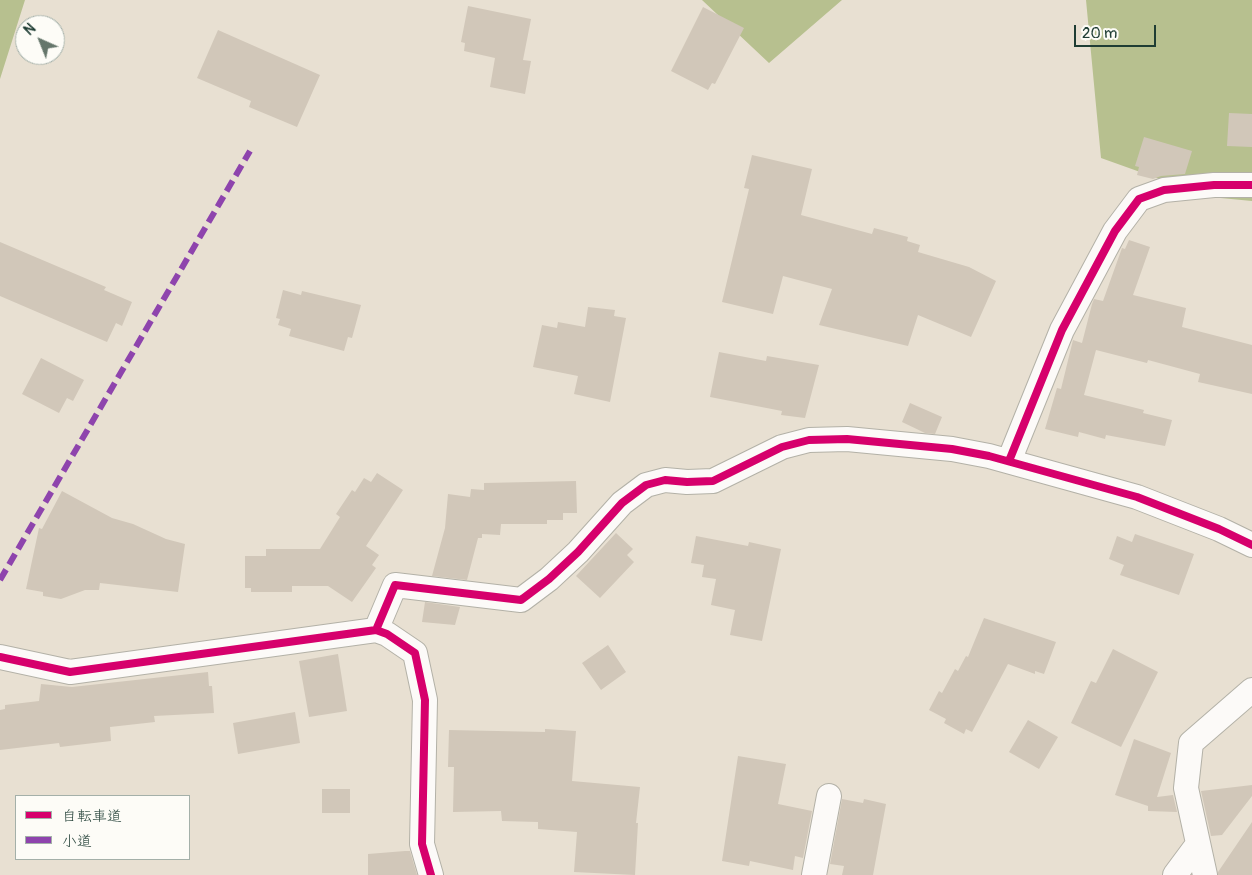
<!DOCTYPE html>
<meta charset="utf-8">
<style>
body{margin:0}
#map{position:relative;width:1252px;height:875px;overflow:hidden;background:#e8e0d2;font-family:Pangolin,"Klee One",sans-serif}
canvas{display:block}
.legend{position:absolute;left:15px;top:795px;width:175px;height:65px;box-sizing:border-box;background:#fdfcf7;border:1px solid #a4b0a9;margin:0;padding:6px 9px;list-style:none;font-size:15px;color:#1f3d34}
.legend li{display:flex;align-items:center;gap:10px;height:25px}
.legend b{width:25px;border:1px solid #a4b0a9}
.north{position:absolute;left:15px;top:15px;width:50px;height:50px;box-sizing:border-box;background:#fdfcf7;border:1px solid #a4b0a9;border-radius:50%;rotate:316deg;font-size:14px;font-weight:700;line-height:20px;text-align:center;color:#1f3d34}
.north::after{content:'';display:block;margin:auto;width:18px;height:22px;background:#65766b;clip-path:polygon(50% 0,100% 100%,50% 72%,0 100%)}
.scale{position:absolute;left:1074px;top:25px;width:82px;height:22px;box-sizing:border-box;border:2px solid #1f3d34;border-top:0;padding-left:6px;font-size:15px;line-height:18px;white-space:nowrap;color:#1f3d34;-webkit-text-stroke:4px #fdfcf7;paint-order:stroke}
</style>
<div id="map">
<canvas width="1252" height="875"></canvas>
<ul class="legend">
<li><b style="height:6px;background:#d6006c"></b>自転車道</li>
<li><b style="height:6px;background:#8e44ad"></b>小道</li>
</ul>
<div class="north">N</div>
<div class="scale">20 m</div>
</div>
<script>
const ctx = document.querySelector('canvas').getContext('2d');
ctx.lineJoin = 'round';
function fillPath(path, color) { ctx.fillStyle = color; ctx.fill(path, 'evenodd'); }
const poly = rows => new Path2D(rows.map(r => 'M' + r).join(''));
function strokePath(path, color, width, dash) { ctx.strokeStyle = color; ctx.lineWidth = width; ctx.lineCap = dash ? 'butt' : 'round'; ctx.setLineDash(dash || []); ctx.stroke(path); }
fillPath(poly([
 [0,0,25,0,0,79],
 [702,0,842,0,769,63],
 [1086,0,1252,0,1252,201,1210,197,1101,158]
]), '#b7c08f');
fillPath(poly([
 [468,6,531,19,523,60,531,61,525,94,490,87,495,58,464,51,465,43,461,42],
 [703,7,744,28,715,84,712,83,708,90,671,71],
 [218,30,320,75,297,127,249,107,251,101,197,78],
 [1229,113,1252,114,1252,147,1227,146],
 [1144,137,1192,151,1185,174,1161,176,1153,179,1137,175,1139,167,1135,166],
 [752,155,812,169,801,215,872,234,874,228,908,237,907,241,920,245,918,252,969,267,996,281,971,337,918,315,908,346,819,325,832,289,783,276,773,314,722,302,749,189,744,188],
 [1129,240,1150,247,1133,295,1186,308,1182,327,1252,345,1252,394,1198,382,1200,374,1148,360,1147,363,1096,350,1084,395,1144,410,1143,413,1172,420,1165,446,1106,435,1105,439,1079,432,1078,437,1045,429,1057,388,1061,389,1073,340,1082,343,1092,304,1094,299,1103,301,1122,248,1125,249],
 [0,242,106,287,104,290,132,302,122,326,116,323,107,342,0,296],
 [283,290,301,295,302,291,361,305,352,338,348,337,344,351,289,336,291,329,278,325,280,319,276,318],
 [588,307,615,310,614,316,626,318,610,402,574,394,578,376,533,367,542,325,557,328,558,322,585,327],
 [719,352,766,361,767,356,819,365,805,418,781,415,782,411,710,397],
 [41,358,84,380,73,401,67,398,59,413,22,394],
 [910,403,942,417,935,434,925,433,902,422],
 [377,473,403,490,366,546,379,555,372,565,376,568,352,602,328,586,292,586,292,592,251,592,251,588,245,588,245,556,266,556,266,549,320,549,340,517,336,514,352,490,355,492,364,478,371,482],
 [576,481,577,513,563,513,563,520,547,520,547,524,501,524,500,535,482,534,482,538,478,538,467,580,432,576,445,528,448,494,470,497,471,489,484,490,484,483],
 [62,491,112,518,133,524,166,539,185,544,178,592,100,583,99,590,85,590,61,599,43,596,43,592,26,589,39,528,42,529],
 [616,533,633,549,627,555,634,562,600,598,576,576],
 [1135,534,1194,554,1179,595,1120,575,1124,565,1109,559,1117,536,1132,542],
 [696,536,748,546,749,542,781,549,762,641,730,635,735,610,711,605,716,579,702,577,704,565,691,563],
 [425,602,460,607,455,625,422,622],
 [984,618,1056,642,1044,674,1035,671,1035,674,1008,664,972,732,966,729,964,734,944,723,946,719,929,710,939,691,942,693,955,669,958,671,966,656,968,657],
 [608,645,626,672,601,690,582,663],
 [1113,649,1158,672,1121,747,1071,723,1091,681,1096,683],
 [338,654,347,711,309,717,299,661],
 [208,672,209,686,212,686,214,713,154,716,155,722,110,727,111,741,60,747,59,743,0,750,0,710,5,709,5,705,39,701,41,684,72,687],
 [295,712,300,743,238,754,233,723],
 [1028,720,1058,737,1039,769,1009,752],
 [545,729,576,731,572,781,640,787,636,823,638,823,635,875,574,872,577,832,538,829,538,822,502,821,501,811,453,812,454,767,448,767,449,730,545,732],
 [1134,739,1171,753,1157,797,1173,795,1177,812,1148,811,1148,806,1115,795],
 [738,756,786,764,778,804,812,811,803,858,795,856,793,870,750,861,749,866,722,861],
 [1252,785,1252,796,1222,835,1211,836,1201,791],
 [322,789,350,789,350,813,322,813],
 [842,799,863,803,864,799,886,804,873,875,842,875,844,866,830,864],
 [1252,822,1252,875,1218,875,1218,872],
 [405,851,410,851,417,875,368,875,368,854]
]), '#d1c7b9');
const street = poly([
 [1009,461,1062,330,1115,231,1139,199,1164,190,1214,185,1252,185],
 [376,630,395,585,521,600,549,579,578,552,622,503,646,485,665,480,687,482,713,481,782,447,809,440,847,439,952,449,989,456,1137,497,1219,529,1252,545],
 [0,657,70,672,376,630,387,634,415,653,425,700,422,844,431,875],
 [814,875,829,796],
 [1175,875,1198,844],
 [1205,875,1186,788,1191,743,1252,690]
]);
strokePath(street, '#b3b1a7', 26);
strokePath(street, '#fcfaf8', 24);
strokePath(poly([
 [0,580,250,151]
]), '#8e44ad', 6, [12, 6]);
strokePath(poly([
 [1009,461,1062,330,1115,231,1139,199,1164,190,1214,185,1252,185],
 [376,630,395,585,521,600,549,579,578,552,622,503,646,485,665,480,687,482,713,481,782,447,809,440,847,439,952,449,989,456,1137,497,1219,529,1252,545],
 [0,657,70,672,376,630,387,634,415,653,425,700,422,844,431,875]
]), '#d6006c', 8);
</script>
